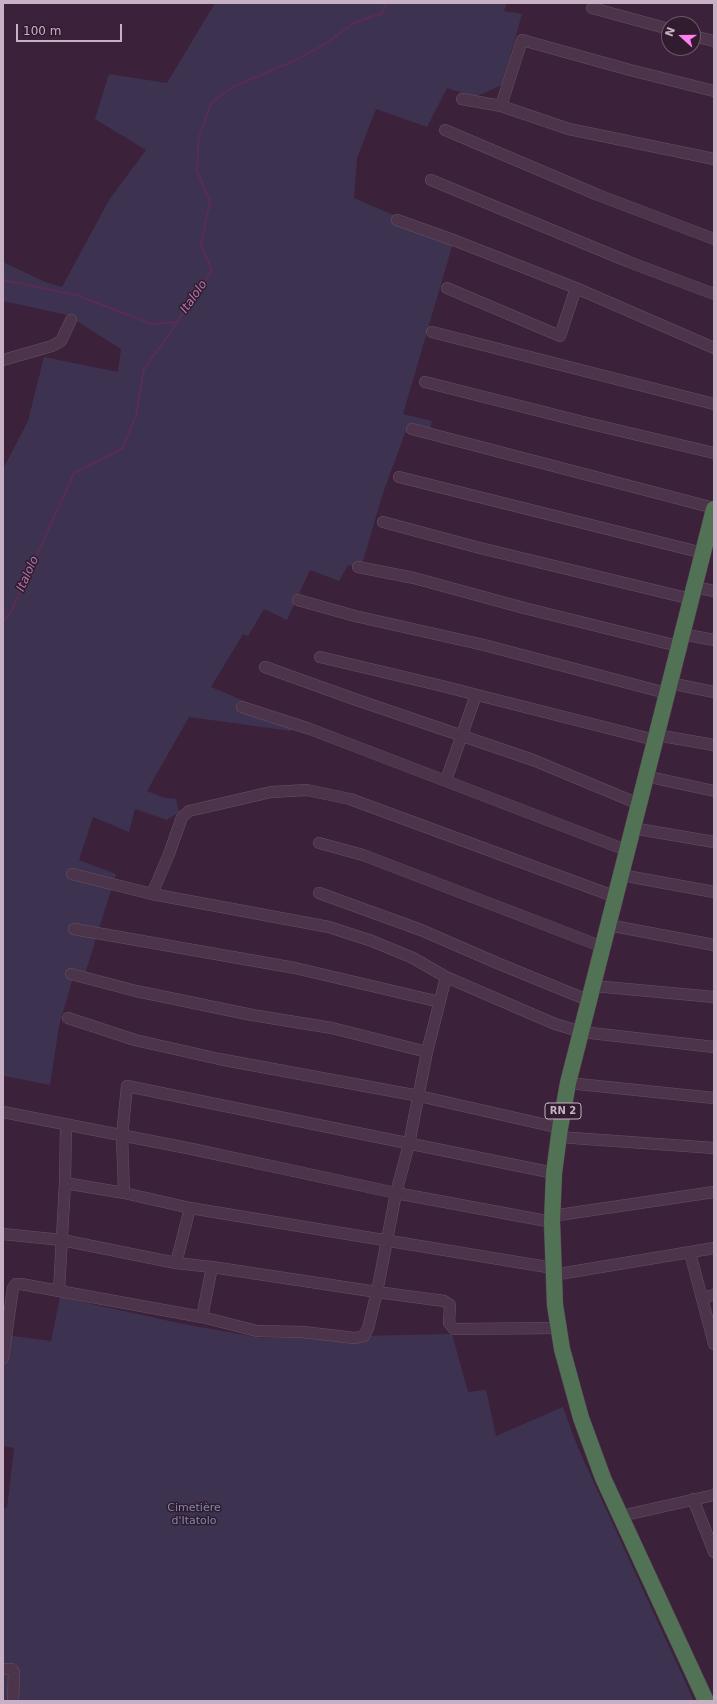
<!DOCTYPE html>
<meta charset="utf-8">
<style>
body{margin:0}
#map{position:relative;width:717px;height:1704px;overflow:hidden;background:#3c213a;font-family:"DejaVu Sans",sans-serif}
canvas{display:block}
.frame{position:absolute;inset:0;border:4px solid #c8b0c5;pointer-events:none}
.north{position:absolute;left:661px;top:16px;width:40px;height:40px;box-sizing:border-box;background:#311b2f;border:1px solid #6d576b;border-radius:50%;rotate:291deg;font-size:11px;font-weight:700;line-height:16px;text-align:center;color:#c8b0c5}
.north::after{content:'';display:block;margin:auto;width:14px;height:18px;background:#fc81ef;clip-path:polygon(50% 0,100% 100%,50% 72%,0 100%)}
.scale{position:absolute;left:16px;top:24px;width:106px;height:18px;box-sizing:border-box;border:2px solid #c8b0c5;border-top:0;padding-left:5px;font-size:12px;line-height:14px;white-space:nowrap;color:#c8b0c5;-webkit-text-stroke:3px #311b2f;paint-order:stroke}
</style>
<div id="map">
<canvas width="717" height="1704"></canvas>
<div class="frame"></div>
<div class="north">N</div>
<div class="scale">100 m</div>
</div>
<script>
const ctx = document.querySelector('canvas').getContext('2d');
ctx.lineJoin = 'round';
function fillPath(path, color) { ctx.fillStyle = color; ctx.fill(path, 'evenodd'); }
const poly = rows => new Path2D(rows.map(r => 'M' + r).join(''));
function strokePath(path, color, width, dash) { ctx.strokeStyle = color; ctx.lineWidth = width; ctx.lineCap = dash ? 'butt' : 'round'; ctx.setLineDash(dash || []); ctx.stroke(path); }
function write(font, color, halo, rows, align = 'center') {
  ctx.font = font + ' "DejaVu Sans",sans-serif'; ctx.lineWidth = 3; ctx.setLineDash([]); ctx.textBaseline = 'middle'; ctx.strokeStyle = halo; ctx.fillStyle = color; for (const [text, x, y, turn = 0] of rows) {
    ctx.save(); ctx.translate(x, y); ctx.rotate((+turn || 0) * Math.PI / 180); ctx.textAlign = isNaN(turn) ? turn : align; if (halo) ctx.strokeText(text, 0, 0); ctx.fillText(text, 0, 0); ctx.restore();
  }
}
fillPath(poly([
 [215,3,507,3,504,11,522,14,502,85,475,97,447,88,427,127,376,109,357,158,354,198,430,231,453,243,403,414,432,421,429,434,405,433,382,496,361,568,348,565,339,581,310,570,287,620,264,609,248,636,243,634,211,687,266,710,296,719,291,731,189,717,147,791,165,798,176,799,179,812,167,820,135,809,129,832,93,817,79,860,116,874,85,974,74,974,59,1026,50,1085,4,1076,3,1077,3,469,28,421,44,357,118,372,121,349,67,315,3,301,3,262,45,282,62,287,109,200,146,150,95,119,109,74,167,83],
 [60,1297,183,1324,262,1338,452,1334,468,1392,486,1390,496,1436,563,1407,578,1448,694,1701,3,1701,3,1509,7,1508,14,1448,3,1446,3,1358,5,1335,51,1341]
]), '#3d3350');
strokePath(poly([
 [3,280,76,295,152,324,177,322],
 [3,621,11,612,74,473,123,448,136,415,144,369,163,343,212,270,201,245,210,201,197,171,199,137,211,103,233,87,296,60,325,44,354,23,382,13,386,3]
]), '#592c56', 2);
const minor = poly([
 [592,8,669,29],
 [693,36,714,41],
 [462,99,501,106,569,129,714,159],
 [501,106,522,40,630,70,714,91],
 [445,130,598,195,714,239],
 [431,180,629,262,714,294],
 [397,220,456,241,576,288,714,348],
 [447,288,560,336,576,288],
 [432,332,714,404],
 [3,360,52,346,61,341,71,320],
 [425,382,587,423,714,453],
 [412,429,714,508],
 [399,477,703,553],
 [383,522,480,548,691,599],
 [358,567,414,578,524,608,678,646],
 [694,587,714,591],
 [298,600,355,616,484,645,666,693],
 [682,634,714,640],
 [320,657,438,685,655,740],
 [265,667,354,699,533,760,639,804],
 [669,683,714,692],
 [242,707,310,729,626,850],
 [656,735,714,745],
 [645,776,714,791],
 [446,780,476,695],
 [632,828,714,842],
 [319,843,363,855,603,947],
 [72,874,152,894,329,927,372,941,413,958,446,977,555,1024,582,1032,714,1047],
 [621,875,714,892],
 [319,893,421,930,497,963,590,1001],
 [152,894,169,854,182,817,189,811,271,792,307,790,350,799,616,897],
 [608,925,714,945],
 [74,929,295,968,440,1002],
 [71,974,136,991,252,1015,332,1028,427,1052],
 [594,986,714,997],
 [68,1018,135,1040,219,1059,419,1096,560,1128],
 [568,1083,714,1098],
 [3,1112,192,1149,396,1193,552,1222],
 [559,1137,714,1148],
 [65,1183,124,1193,190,1208,553,1268],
 [124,1193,122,1136,127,1086,554,1173],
 [552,1216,714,1192],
 [3,1234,62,1240,176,1263,212,1267,377,1292,444,1301,450,1305,449,1323,454,1329,559,1328],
 [690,1253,714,1344],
 [176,1263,190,1208],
 [553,1275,714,1248],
 [59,1291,202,1317,257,1331,303,1332,355,1338,364,1336,368,1328,377,1292,396,1193,409,1144,427,1052,446,977],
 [702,1298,714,1295],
 [202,1317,212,1267],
 [3,1358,13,1288,16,1284,21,1284,59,1291,65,1183,66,1125],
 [693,1499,714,1552],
 [621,1516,714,1495],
 [3,1669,12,1669,14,1672,13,1701]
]);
const highway = poly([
 [706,1701,603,1478,581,1418,562,1349,555,1305,552,1222,554,1173,560,1128,568,1083,714,509]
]);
strokePath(minor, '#675065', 12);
strokePath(highway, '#543d52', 17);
strokePath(minor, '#4c354a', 11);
strokePath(highway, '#527255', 16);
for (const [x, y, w] of [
 [563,1111,36]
]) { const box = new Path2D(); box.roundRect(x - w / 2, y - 8, w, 16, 3); ctx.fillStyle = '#311b2f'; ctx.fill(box); strokePath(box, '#c8b0c5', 1); }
write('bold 10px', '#c8b0c5', null, [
 ["RN 2",563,1111]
]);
write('11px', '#7d8aa9', '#311b2f', [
 ["Cimetière",194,1508],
 ["d'Itatolo",194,1521]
]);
write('italic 12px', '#b277ad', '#311b2f', [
 ["Italolo",194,297,-55],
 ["Italolo",28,574,-66]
]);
</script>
